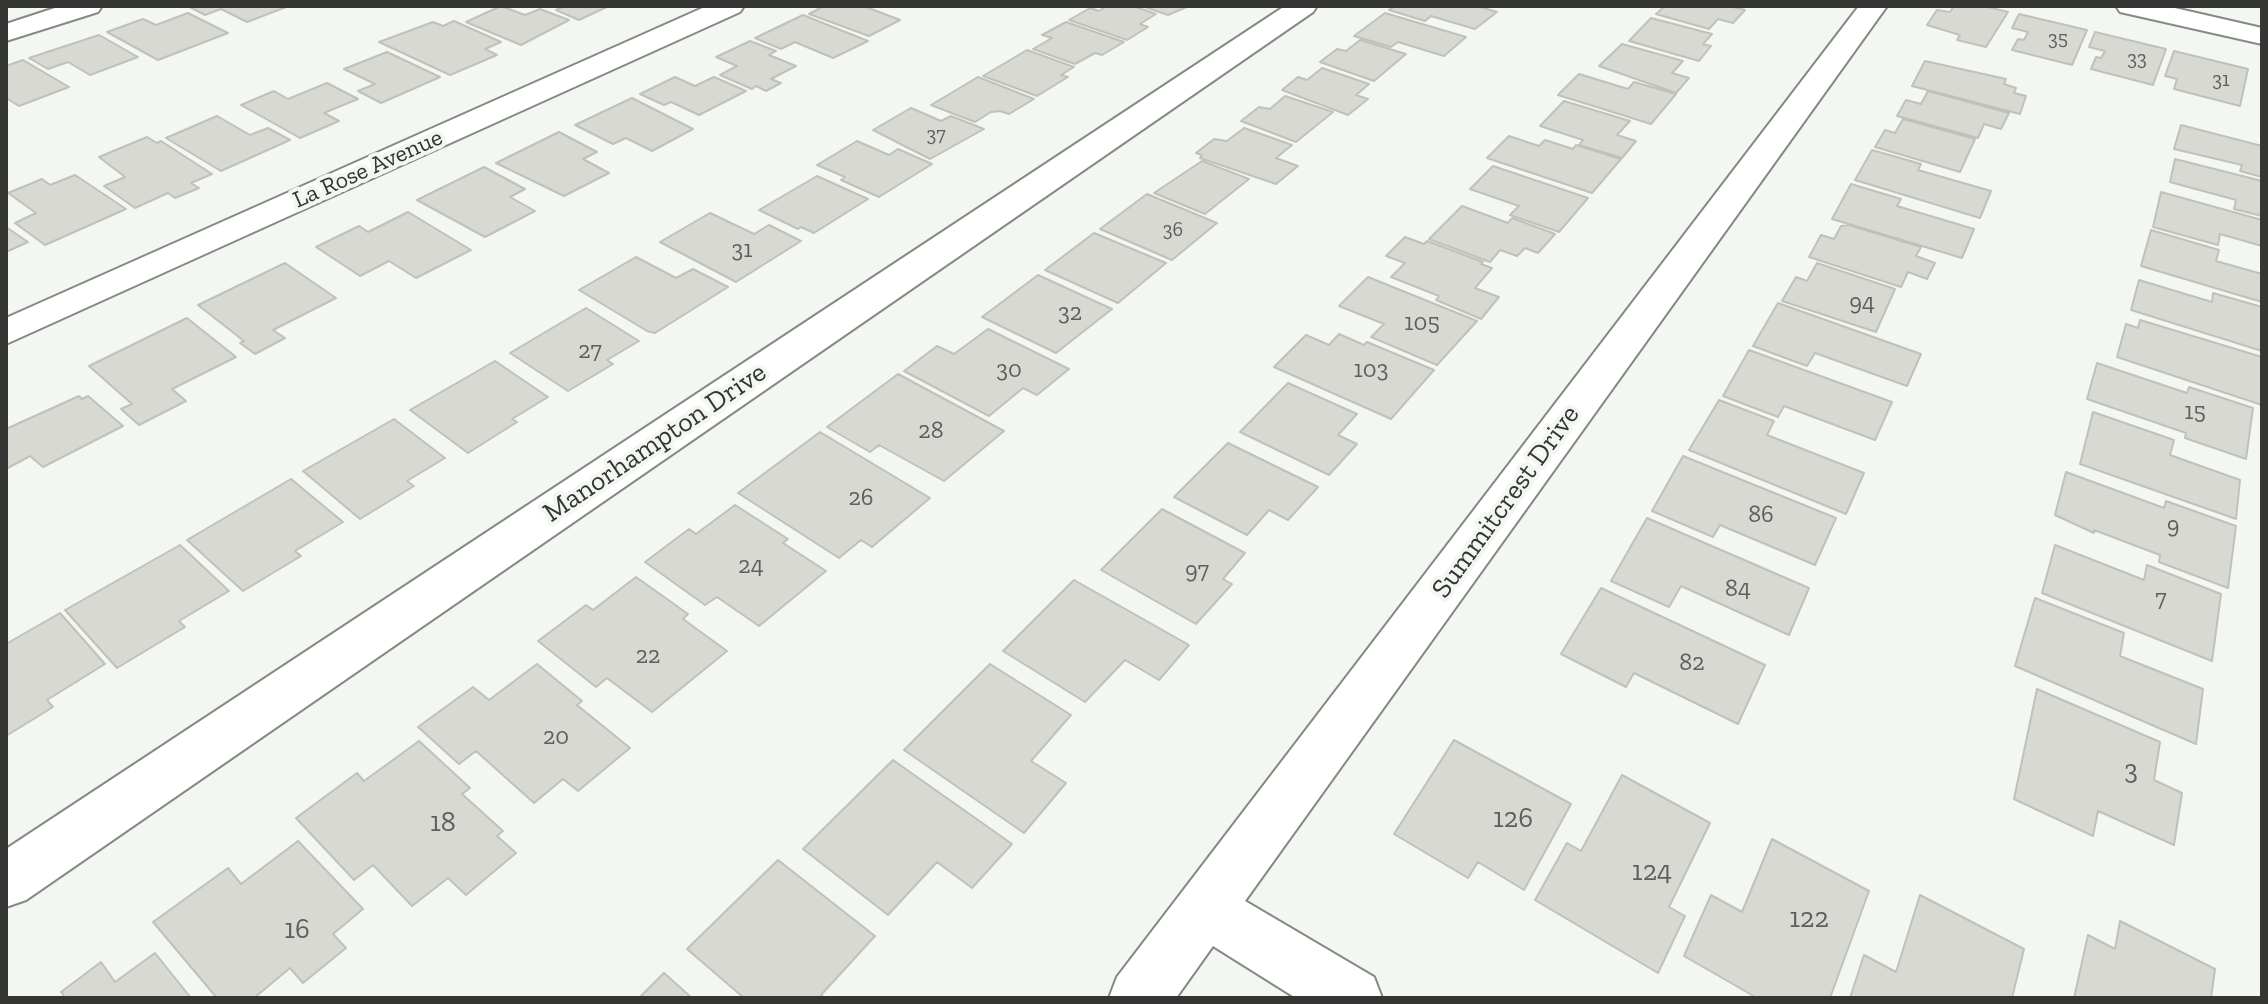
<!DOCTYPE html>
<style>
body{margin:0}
#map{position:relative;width:2268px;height:1004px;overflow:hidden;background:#f3f7f1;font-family:"Zilla Slab",serif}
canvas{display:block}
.frame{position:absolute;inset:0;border:8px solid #353634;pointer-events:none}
</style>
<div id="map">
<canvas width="2268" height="1004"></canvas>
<div class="frame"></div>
</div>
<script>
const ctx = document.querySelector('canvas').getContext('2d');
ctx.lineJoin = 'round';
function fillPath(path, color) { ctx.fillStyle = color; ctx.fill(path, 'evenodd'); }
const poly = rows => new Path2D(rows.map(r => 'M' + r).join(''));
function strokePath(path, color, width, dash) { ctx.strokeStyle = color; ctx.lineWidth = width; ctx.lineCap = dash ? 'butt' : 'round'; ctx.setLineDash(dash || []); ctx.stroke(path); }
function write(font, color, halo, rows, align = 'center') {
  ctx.font = font + ' "Zilla Slab",serif'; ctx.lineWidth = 8; ctx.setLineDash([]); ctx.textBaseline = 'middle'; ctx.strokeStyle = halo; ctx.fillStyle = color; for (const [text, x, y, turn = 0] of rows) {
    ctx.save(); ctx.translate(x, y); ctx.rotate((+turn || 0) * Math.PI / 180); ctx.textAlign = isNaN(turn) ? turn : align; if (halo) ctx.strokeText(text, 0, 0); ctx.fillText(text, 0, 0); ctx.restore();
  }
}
const building = poly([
 [188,6,289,6,247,22,221,9,205,15,188,6],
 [501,6,525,15,540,9,569,20,521,45,466,22,501,6],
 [565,6,609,6,579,20,556,10,565,6],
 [824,6,869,6,866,7,900,20,869,36,809,14,824,6],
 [1107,6,1133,6,1156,14,1140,24,1148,27,1127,40,1069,20,1090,8,1099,11,1107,6],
 [1142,6,1189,6,1168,15,1142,6],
 [1395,6,1477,6,1497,12,1475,29,1431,16,1425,21,1389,10,1395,6],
 [1665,6,1729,6,1745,10,1733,23,1718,19,1709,29,1656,14,1665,6],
 [1954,6,1984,6,2008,12,1986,47,1957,40,1960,35,1927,25,1937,10,1950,12,1954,6],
 [188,13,228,33,158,60,107,32,143,19,156,25,188,13],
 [1385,13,1466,37,1444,56,1398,42,1391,47,1354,36,1385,13],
 [2019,14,2087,30,2072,65,2012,50,2018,39,2024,40,2028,32,2012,28,2019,14],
 [803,15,868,41,833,58,795,42,781,49,755,38,803,15],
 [1651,18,1712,34,1703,44,1711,46,1699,61,1629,41,1651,18],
 [454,21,501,42,485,49,497,55,450,75,379,42,433,22,443,26,454,21],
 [1066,22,1124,42,1102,55,1095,53,1075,64,1033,49,1052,38,1042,35,1066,22],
 [2095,32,2166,49,2153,85,2091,69,2096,57,2101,58,2105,51,2089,47,2095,32],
 [99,35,138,57,90,75,68,62,48,69,29,58,99,35],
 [1360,40,1406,54,1374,81,1320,62,1337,49,1346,51,1360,40],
 [750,41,776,51,769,55,796,66,771,79,781,83,766,91,756,86,752,89,720,75,737,66,716,57,750,41],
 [1622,44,1683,61,1672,73,1689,78,1676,93,1599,66,1622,44],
 [1027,50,1074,67,1061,75,1068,77,1037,96,983,76,1027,50],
 [2174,51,2248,69,2240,106,2174,89,2177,79,2165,76,2174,51],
 [387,52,440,77,381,103,358,91,375,84,344,69,387,52],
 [23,60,69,87,19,106,6,98,6,66,23,60],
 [1925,61,2006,79,2004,84,2016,88,2014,93,2026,96,2020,114,1912,86,1925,61],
 [1322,68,1369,84,1356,95,1368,99,1348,115,1282,90,1298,77,1307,80,1322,68],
 [1579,74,1628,89,1634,82,1676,94,1651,124,1558,95,1579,74],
 [675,77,695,86,714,77,746,91,699,115,671,102,664,105,640,94,675,77],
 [978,77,1034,99,1009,114,1000,111,991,112,975,122,931,105,978,77],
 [327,83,358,99,324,113,339,121,300,138,241,105,274,91,288,99,327,83],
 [1928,91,2009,113,2001,129,1984,124,1978,138,1897,116,1906,100,1921,104,1928,91],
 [1285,96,1333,112,1296,142,1241,121,1259,107,1270,109,1285,96],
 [632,98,693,129,652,151,626,138,613,144,575,125,632,98],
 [1564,101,1630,121,1617,135,1636,141,1622,158,1579,145,1583,140,1540,126,1564,101],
 [911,108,941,121,951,116,984,129,930,159,873,130,911,108],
 [217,116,250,135,268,128,290,140,221,171,166,138,217,116],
 [1903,119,1975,139,1960,172,1875,147,1885,130,1895,133,1903,119],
 [2181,125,2262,146,2262,177,2240,171,2242,165,2174,149,2181,125],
 [1244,128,1292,145,1276,158,1298,166,1276,184,1200,158,1202,155,1196,153,1214,139,1227,141,1244,128],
 [559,132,597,152,583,159,609,173,564,196,496,163,559,132],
 [1509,136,1539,146,1545,140,1573,149,1576,145,1621,159,1592,193,1487,158,1509,136],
 [147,137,157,143,161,141,212,174,191,183,199,188,175,198,168,193,135,208,104,186,125,177,99,157,147,137],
 [857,141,889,155,898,149,932,164,879,197,841,180,845,177,817,165,857,141],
 [1872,150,1921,164,1918,170,1991,191,1980,218,1855,180,1872,150],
 [2175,159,2262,181,2262,216,2234,209,2236,200,2170,182,2175,159],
 [1202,161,1249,179,1205,214,1154,193,1202,161],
 [1493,166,1588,198,1559,232,1510,215,1519,206,1470,189,1493,166],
 [484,167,525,189,510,197,535,211,485,237,417,200,484,167],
 [75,175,126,209,45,245,15,223,36,213,8,193,42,179,50,185,75,175],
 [817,176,868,199,814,233,801,227,798,229,759,210,817,176],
 [1851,184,1901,199,1897,206,1974,229,1962,258,1832,219,1851,184],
 [2161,192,2262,220,2262,246,2220,234,2218,245,2153,227,2161,192],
 [1147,194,1217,223,1172,260,1100,229,1147,194],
 [1462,206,1508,223,1512,218,1555,234,1538,253,1525,248,1517,256,1500,250,1490,262,1429,239,1462,206],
 [408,212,471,250,416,278,389,261,360,276,316,247,359,226,368,232,408,212],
 [710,213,754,234,769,225,801,241,736,282,660,242,710,213],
 [1849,225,1921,247,1916,256,1935,263,1927,279,1908,272,1901,287,1809,257,1821,235,1834,239,1841,226,1849,225],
 [6,227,28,242,6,252,6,227],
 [2151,230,2219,250,2216,261,2262,274,2262,302,2141,266,2151,230],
 [1094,233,1166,263,1118,303,1045,270,1094,233],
 [1405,237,1424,244,1427,241,1483,262,1481,264,1492,268,1475,288,1499,297,1481,319,1436,300,1439,296,1391,277,1405,263,1386,256,1405,237],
 [636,257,676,278,693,269,728,287,655,333,647,331,579,290,636,257],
 [285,263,336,298,273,330,285,338,255,354,240,343,244,341,198,305,285,263],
 [1817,263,1895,289,1876,332,1782,301,1796,277,1807,281,1817,263],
 [1038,275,1112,309,1056,353,982,317,1038,275],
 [1368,277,1477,321,1437,365,1371,337,1384,324,1339,306,1368,277],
 [2139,280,2212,302,2213,293,2262,307,2262,351,2131,310,2139,280],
 [1778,303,1921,354,1907,386,1815,353,1807,366,1753,346,1778,303],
 [586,308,639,341,607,360,613,364,568,391,510,353,586,308],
 [187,318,236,357,172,389,186,401,139,425,121,409,132,404,89,366,187,318],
 [2140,320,2262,357,2262,405,2117,357,2126,324,2138,328,2140,320],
 [988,329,1069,369,1037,395,1023,388,989,416,904,371,937,346,954,354,988,329],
 [1339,334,1364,345,1367,342,1434,370,1391,419,1274,367,1306,335,1329,345,1339,334],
 [1749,350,1892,402,1875,440,1784,406,1778,417,1723,396,1749,350],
 [495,361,548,397,512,419,517,422,468,453,410,410,495,361],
 [2097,363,2187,393,2189,387,2253,408,2246,459,2185,438,2186,433,2087,399,2097,363],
 [898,374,1004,431,944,481,879,445,870,452,827,427,898,374],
 [1288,383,1357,414,1338,435,1357,444,1329,475,1240,432,1288,383],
 [79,396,82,399,88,396,123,426,43,467,30,456,6,469,6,429,79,396],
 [1719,400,1774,421,1767,435,1864,473,1846,514,1689,450,1719,400],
 [2093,412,2174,440,2170,455,2240,480,2236,519,2080,464,2093,412],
 [394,419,445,458,407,481,414,486,360,519,303,471,394,419],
 [820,432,930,498,872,547,861,540,839,558,738,493,820,432],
 [1228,443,1318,487,1288,520,1269,510,1247,535,1174,497,1228,443],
 [1683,456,1836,518,1815,565,1720,525,1713,537,1652,511,1683,456],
 [2066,472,2164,508,2166,501,2236,526,2228,588,2159,562,2160,555,2094,530,2094,533,2055,515,2066,472],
 [291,479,343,522,295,551,301,556,243,591,187,540,291,479],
 [735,505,788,539,783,543,826,571,759,626,717,597,705,605,645,562,689,529,696,534,735,505],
 [1162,509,1245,553,1223,579,1232,584,1196,624,1101,570,1162,509],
 [1647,518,1809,588,1789,635,1681,586,1669,607,1611,581,1647,518],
 [180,545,229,591,179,621,185,627,117,668,65,610,180,545],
 [2055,545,2144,580,2147,565,2221,594,2212,661,2042,593,2055,545],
 [636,577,688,614,683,619,727,651,652,712,607,678,596,687,538,641,586,605,593,610,636,577],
 [1074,580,1189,645,1159,680,1125,660,1085,702,1003,651,1074,580],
 [1601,588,1765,665,1738,724,1634,673,1626,687,1561,654,1601,588],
 [2035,598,2124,633,2120,656,2203,689,2196,744,2015,666,2035,598],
 [60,613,105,664,47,700,53,707,6,736,6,644,60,613],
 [537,664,582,701,577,705,630,748,578,791,563,779,534,803,476,751,459,764,418,727,473,687,489,700,537,664],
 [990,664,1071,715,1031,761,1066,783,1024,833,904,750,990,664],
 [2037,689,2160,742,2154,780,2182,793,2174,845,2098,811,2093,836,2014,799,2037,689],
 [1454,740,1571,804,1524,890,1478,862,1468,878,1394,834,1454,740],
 [419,741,470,788,462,794,503,831,497,836,516,853,466,895,448,878,412,906,373,865,354,880,296,818,357,773,364,781,419,741],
 [893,760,1012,844,972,888,937,862,888,915,803,849,893,760],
 [1622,775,1710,823,1669,907,1685,916,1658,973,1535,900,1567,843,1581,851,1622,775],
 [1772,839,1869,891,1830,998,1757,998,1684,956,1711,895,1742,912,1772,839],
 [298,841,363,909,333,934,346,948,303,983,290,968,254,998,217,998,153,922,228,868,241,884,298,841],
 [778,860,875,936,821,995,825,998,744,998,687,949,778,860],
 [1920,895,2024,949,2012,998,1850,998,1864,955,1896,972,1920,895],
 [2120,921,2215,969,2211,998,2074,998,2088,935,2115,949,2120,921],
 [155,953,191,998,61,998,64,996,61,992,101,962,115,982,155,953],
 [664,973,692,998,639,998,664,973]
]);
fillPath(building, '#d9d9d3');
strokePath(building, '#c1c1bb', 2);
const minor = poly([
 [61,6,102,6,98,12,6,41,6,24,61,6],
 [1285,6,1317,6,1313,12,26,900,6,907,6,849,1285,6],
 [1859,6,1887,6,1245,901,1374,977,1382,998,1296,998,1213,946,1176,998,1109,998,1117,977,1859,6],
 [2116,6,2166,6,2262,28,2262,44,2120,12,2116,6]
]);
const tertiary = poly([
 [707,6,744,6,740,12,6,344,6,318,707,6]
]);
strokePath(minor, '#868984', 4);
strokePath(tertiary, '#868984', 4);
fillPath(minor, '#fff');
fillPath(tertiary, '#fff');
write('20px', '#5e5f5c', null, [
 ["35",2058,39],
 ["33",2137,59],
 ["31",2221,80],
 ["37",936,135],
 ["36",1173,230]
]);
write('24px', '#353634', '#f3f7f1', [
 ["La Rose Avenue",368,169,-24]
]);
write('24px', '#5e5f5c', null, [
 ["31",742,250],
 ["94",1862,303],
 ["32",1070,313],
 ["105",1422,323],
 ["27",590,351],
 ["30",1009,370],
 ["103",1371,370],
 ["15",2195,412],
 ["28",931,431],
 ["26",861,498],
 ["86",1761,515],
 ["9",2173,526],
 ["24",751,566],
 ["97",1197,571],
 ["84",1738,589],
 ["7",2161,599],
 ["22",648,656],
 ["82",1692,663],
 ["20",556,737]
]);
write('28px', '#353634', '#f3f7f1', [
 ["Manorhampton Drive",655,443,-34],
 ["Summitcrest Drive",1506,502,-54]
]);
write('28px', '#5e5f5c', null, [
 ["3",2131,771],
 ["126",1513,819],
 ["18",443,823],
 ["124",1652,872],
 ["122",1809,919],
 ["16",297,930]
]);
</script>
